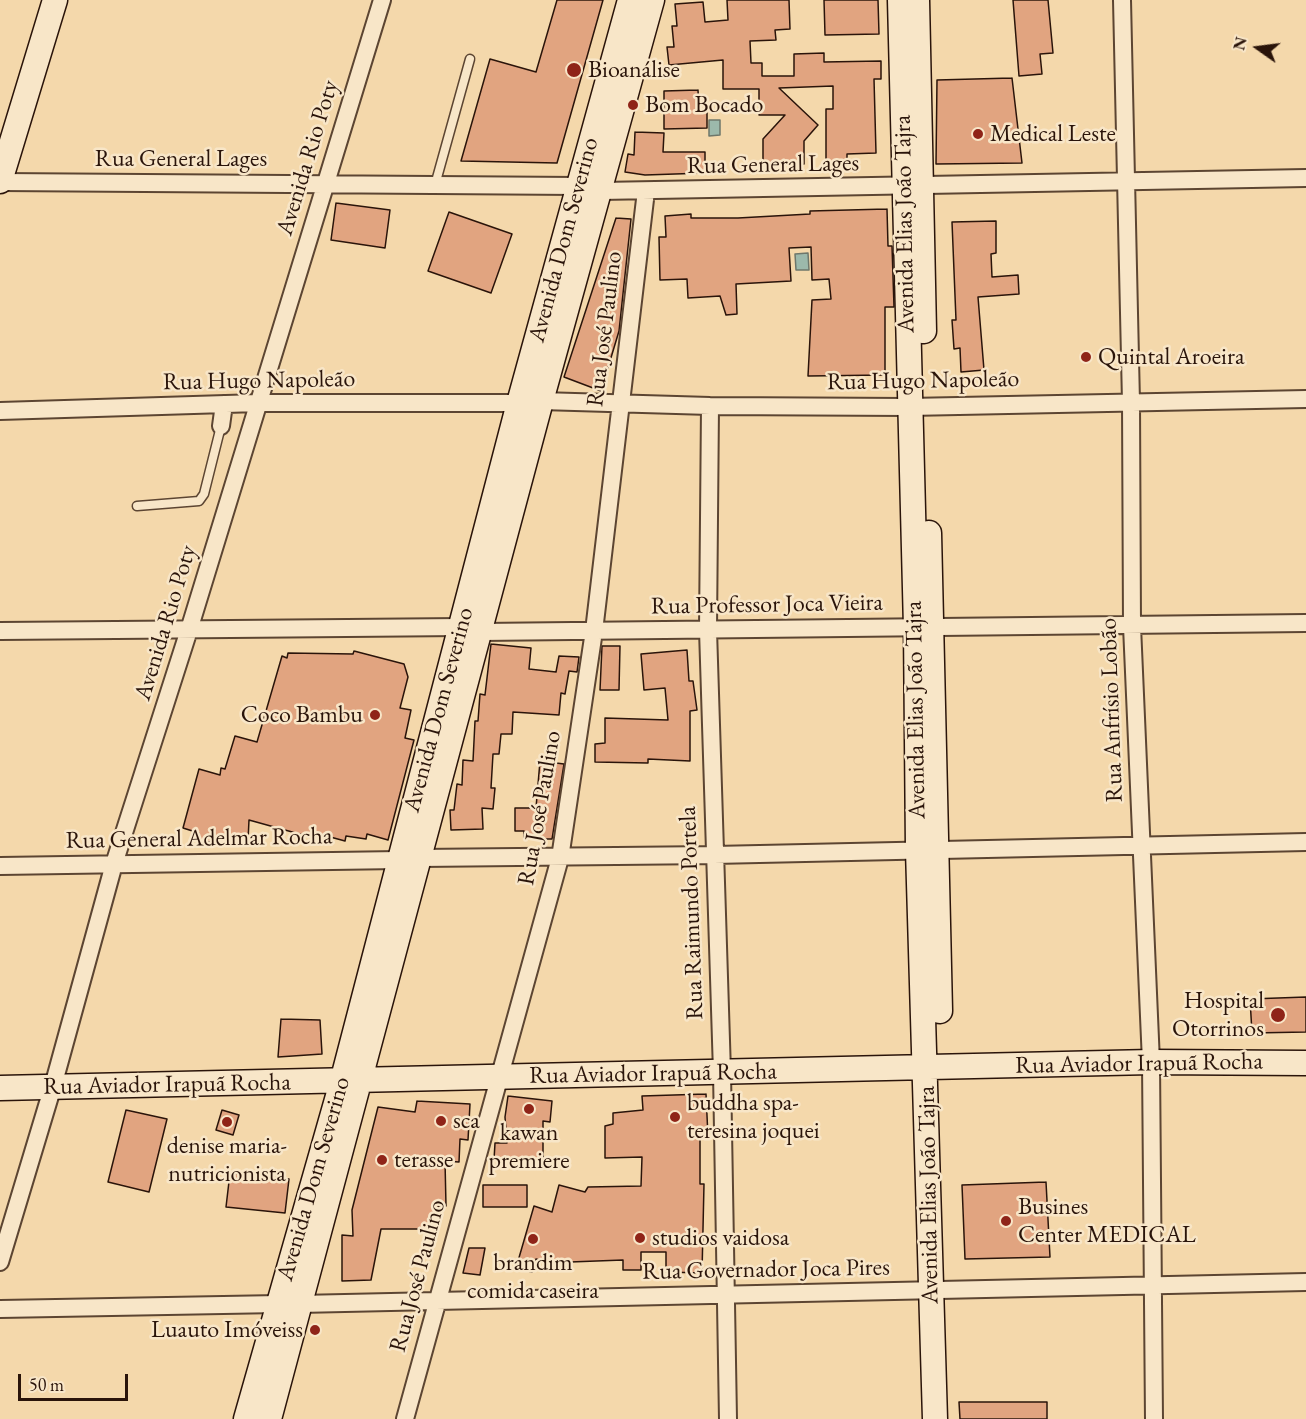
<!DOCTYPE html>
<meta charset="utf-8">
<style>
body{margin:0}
#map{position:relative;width:1306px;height:1419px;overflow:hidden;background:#f4d8ab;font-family:"EB Garamond",serif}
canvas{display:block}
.north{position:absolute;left:1228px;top:18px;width:60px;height:60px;-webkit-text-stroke:4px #f8e6c8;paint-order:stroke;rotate:284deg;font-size:16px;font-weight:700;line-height:24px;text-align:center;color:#2a140a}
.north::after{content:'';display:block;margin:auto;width:21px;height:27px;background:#2a140a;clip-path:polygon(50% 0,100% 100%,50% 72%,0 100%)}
.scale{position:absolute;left:18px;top:1374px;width:110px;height:27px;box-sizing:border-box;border:3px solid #2a140a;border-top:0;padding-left:8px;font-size:18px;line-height:21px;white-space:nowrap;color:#2a140a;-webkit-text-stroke:4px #f8e6c8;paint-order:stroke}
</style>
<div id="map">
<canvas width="1306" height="1419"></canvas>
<div class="north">N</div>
<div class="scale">50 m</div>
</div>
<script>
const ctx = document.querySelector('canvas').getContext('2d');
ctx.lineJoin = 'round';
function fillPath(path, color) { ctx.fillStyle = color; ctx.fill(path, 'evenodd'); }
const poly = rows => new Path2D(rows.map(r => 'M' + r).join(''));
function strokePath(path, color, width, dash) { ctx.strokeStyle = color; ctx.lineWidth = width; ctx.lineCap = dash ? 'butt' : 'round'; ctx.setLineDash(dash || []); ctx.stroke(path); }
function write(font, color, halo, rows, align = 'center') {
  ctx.font = font + ' "EB Garamond",serif'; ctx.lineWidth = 5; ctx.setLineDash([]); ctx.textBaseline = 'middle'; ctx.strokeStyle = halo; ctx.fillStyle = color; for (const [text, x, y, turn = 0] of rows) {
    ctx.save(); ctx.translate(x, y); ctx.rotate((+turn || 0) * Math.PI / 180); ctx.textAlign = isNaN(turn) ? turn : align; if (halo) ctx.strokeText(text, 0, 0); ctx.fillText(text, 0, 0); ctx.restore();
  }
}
const water = poly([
 [709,120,720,120,720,135,709,136,709,120],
 [808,253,809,270,796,270,795,254,808,253]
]);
fillPath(water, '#9cb9ab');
strokePath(water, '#6e776b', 1.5);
const building = poly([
 [557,0,603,0,557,163,461,161,490,59,536,72,557,0],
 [727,0,789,0,790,29,775,30,776,40,750,41,751,63,762,63,762,76,794,76,794,54,824,53,824,62,881,61,881,79,874,79,876,153,847,154,847,162,826,163,826,109,833,109,833,86,779,88,818,125,804,141,804,164,763,166,763,139,785,115,759,115,759,89,723,89,723,60,669,65,667,47,674,47,672,26,677,26,675,4,703,2,705,22,728,20,727,0],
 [824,0,878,0,879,34,825,35,824,0],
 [1013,0,1048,0,1053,53,1040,54,1042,74,1019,76,1013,0],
 [1012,78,1022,163,936,164,937,80,1012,78],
 [698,90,699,111,707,111,707,128,664,129,664,91,698,90],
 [635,132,664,133,663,152,705,152,705,173,645,175,625,172,628,154,634,155,635,132],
 [336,203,390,210,385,248,331,240,336,203],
 [887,209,888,246,892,246,894,307,885,307,885,375,808,376,812,300,831,299,829,279,812,280,811,247,789,248,791,281,736,284,737,314,726,315,720,296,688,298,687,279,660,280,659,237,666,237,665,216,691,214,691,218,738,218,810,214,810,211,887,209],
 [449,212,512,234,491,293,428,271,449,212],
 [616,218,631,219,619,331,601,391,564,377,616,218],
 [996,221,996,253,991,254,992,277,1018,275,1019,294,978,297,984,370,961,372,960,348,954,349,952,320,956,320,952,222,996,221],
 [491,644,531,648,529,669,556,672,559,656,579,657,577,672,569,671,565,694,561,693,559,715,513,712,512,734,501,734,499,754,493,754,491,788,495,788,493,809,482,808,483,829,451,830,450,810,454,810,457,784,462,785,463,760,473,761,475,721,478,721,480,694,485,695,491,644],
 [602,646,620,646,619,690,600,690,602,646],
 [687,650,689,681,693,681,697,710,690,711,690,761,648,759,648,763,595,762,595,744,605,743,605,718,668,720,665,688,644,690,641,654,687,650],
 [354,651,404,664,408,677,400,708,411,710,405,738,414,740,388,840,367,834,366,839,346,836,345,841,323,835,321,840,249,820,248,841,199,842,199,833,183,828,199,769,220,775,221,768,225,769,235,736,257,742,282,656,287,658,288,653,353,654,354,651],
 [540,761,564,764,552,839,524,839,524,831,515,831,515,808,536,808,540,761],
 [1306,997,1306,1032,1252,1033,1250,999,1306,997],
 [281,1019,320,1020,322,1054,278,1057,281,1019],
 [706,1094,708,1137,700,1137,700,1184,704,1184,702,1273,666,1272,666,1252,641,1252,641,1270,623,1270,623,1260,570,1262,568,1268,536,1259,532,1272,516,1268,534,1206,552,1212,559,1185,585,1192,588,1187,641,1186,642,1157,605,1158,605,1126,613,1124,613,1113,643,1110,642,1096,706,1094],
 [508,1096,552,1101,550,1122,543,1121,543,1161,494,1160,495,1143,507,1143,505,1117,508,1096],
 [417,1101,470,1104,468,1140,460,1139,459,1162,445,1161,446,1206,438,1206,438,1229,381,1229,371,1280,342,1281,342,1235,353,1236,352,1210,378,1107,415,1112,417,1101],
 [126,1110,167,1119,149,1192,108,1182,126,1110],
 [222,1110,239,1115,233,1135,216,1130,222,1110],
 [230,1173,289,1179,285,1213,226,1207,230,1173],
 [1046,1182,1050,1257,965,1259,962,1185,1046,1182],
 [483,1185,527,1185,527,1207,483,1207,483,1185],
 [469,1248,485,1248,480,1275,463,1273,469,1248],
 [959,1402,1047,1402,1047,1419,960,1419,959,1402]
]);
fillPath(building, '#e1a480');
strokePath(building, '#2a140a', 1.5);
const lane = poly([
 [435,185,470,59],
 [137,506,199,501,204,494,221,426]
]);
const street = poly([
 [1122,0,1131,402,1132,626,1151,1062,1154,1419],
 [0,182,578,186],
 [601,191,1306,178],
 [541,401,710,406,909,407,1306,399],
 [710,406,708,630,722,1072,728,1419],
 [0,411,258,403,519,403],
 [221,426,224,404],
 [0,631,462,627],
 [481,632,1306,623],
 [420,858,714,855,1306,842],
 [0,866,399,860],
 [0,1262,53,1086,114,864,189,630,382,0],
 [299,1304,1306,1282],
 [0,1309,279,1304],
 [405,1419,560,858,594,631,646,191]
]);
const secondary = poly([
 [900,0,916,628,918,850,935,1419],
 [917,0,924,331],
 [0,181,55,0],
 [929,533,940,1011],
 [0,1088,1151,1062,1306,1063],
 [246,1419,342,1082,519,403,630,0],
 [269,1419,541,401,652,0]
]);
strokePath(lane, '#5c4532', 11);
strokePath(street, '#5c4532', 20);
strokePath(secondary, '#2a140a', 27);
strokePath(lane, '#f8e6c8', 8);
strokePath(street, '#f8e6c8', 16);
strokePath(secondary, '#f8e6c8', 24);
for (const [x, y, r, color] of [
 [574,70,8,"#8f2418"],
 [633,105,6,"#8f2418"],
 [978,134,6,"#8f2418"],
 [1086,357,6,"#8f2418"],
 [375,715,6,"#8f2418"],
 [1278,1015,8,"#8f2418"],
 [529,1109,6,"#8f2418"],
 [675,1117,6,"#8f2418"],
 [441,1121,6,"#8f2418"],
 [227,1122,6,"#8f2418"],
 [382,1160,6,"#8f2418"],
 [1006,1221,6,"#8f2418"],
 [640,1238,6,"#8f2418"],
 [533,1239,6,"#8f2418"],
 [315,1330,6,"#8f2418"]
]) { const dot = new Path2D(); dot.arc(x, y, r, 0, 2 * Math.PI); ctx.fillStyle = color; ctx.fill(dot); strokePath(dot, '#f8e6c8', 2); }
write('24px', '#2a140a', '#f8e6c8', [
 ["Bioanálise",588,70],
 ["Bom Bocado",645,105],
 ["Medical Leste",990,134],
 ["Quintal Aroeira",1098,357],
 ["Coco Bambu",363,715,"right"],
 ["Hospital",1264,1001,"right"],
 ["Otorrinos",1264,1029,"right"],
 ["buddha spa-",687,1103],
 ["teresina joquei",687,1131],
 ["sca",453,1121],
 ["kawan",529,1133,"center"],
 ["premiere",529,1161,"center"],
 ["denise maria-",227,1146,"center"],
 ["nutricionista",227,1174,"center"],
 ["terasse",394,1160],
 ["Busines",1018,1207],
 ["Center MEDICAL",1018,1235],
 ["studios vaidosa",652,1238],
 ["brandim",533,1263,"center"],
 ["comida caseira",533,1291,"center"],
 ["Luauto Imóveiss",303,1330,"right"]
], 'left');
write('24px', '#2a140a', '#f8e6c8', [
 ["Avenida Rio Poty",308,158,-73],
 ["Rua General Lages",181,159],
 ["Rua General Lages",773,165,-1],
 ["Avenida Elias João Tajra",905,224,-91],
 ["Avenida Dom Severino",564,240,-75],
 ["Rua José Paulino",605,329,-83],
 ["Rua Hugo Napoleão",259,381,-1],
 ["Rua Hugo Napoleão",923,381,-1],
 ["Rua Professor Joca Vieira",767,605,-1],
 ["Avenida Rio Poty",166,623,-73],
 ["Avenida Dom Severino",439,710,-75],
 ["Avenida Elias João Tajra",916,710,-91],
 ["Rua Anfrísio Lobão",1112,710,-92],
 ["Rua José Paulino",540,808,-80],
 ["Rua General Adelmar Rocha",199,839,-1],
 ["Rua Raimundo Portela",692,913,-92],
 ["Rua Aviador Irapuã Rocha",1139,1064,-1],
 ["Rua Aviador Irapuã Rocha",653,1074,-1],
 ["Rua Aviador Irapuã Rocha",167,1085,-1],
 ["Avenida Dom Severino",314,1179,-74],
 ["Avenida Elias João Tajra",929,1195,-91],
 ["Rua Governador Joca Pires",766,1270,-1],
 ["Rua José Paulino",418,1276,-75]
]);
</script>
